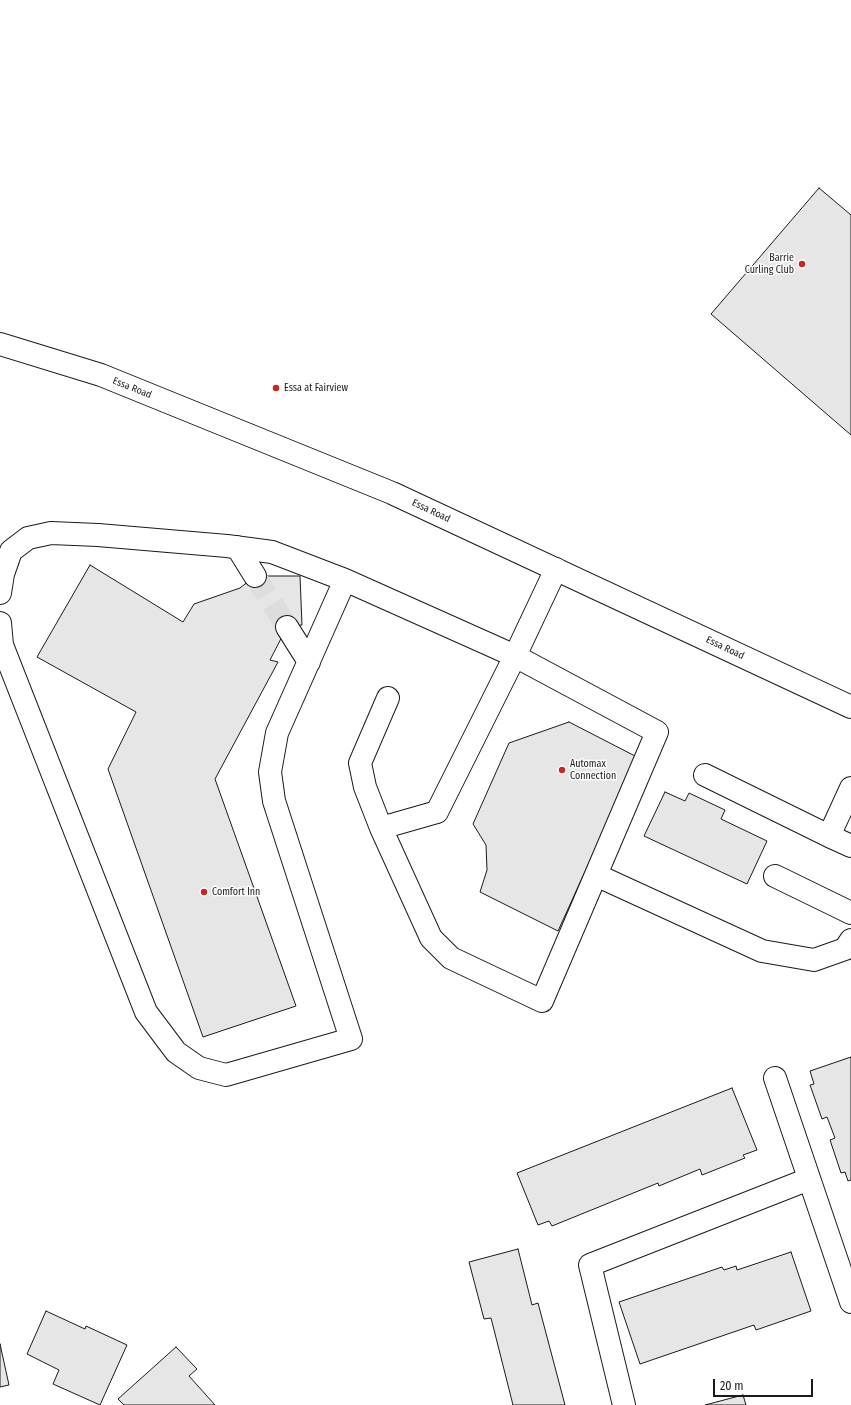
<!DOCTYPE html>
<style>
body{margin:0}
#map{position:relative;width:851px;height:1405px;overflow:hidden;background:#fff;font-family:"Fira Sans Condensed",sans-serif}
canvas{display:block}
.scale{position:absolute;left:713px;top:1379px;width:100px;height:18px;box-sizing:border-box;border:2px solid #1a1a1a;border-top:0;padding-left:5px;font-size:12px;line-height:14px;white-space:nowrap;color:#1a1a1a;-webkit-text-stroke:3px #fff;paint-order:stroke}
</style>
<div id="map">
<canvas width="851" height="1405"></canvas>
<div class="scale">20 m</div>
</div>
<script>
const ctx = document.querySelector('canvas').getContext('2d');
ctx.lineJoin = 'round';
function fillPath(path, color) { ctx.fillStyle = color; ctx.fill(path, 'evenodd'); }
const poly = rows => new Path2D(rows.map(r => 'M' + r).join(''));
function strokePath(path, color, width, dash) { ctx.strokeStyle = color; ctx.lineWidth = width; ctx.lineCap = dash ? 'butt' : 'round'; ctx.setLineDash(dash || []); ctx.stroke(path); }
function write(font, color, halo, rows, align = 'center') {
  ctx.font = font + ' "Fira Sans Condensed",sans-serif'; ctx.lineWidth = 3; ctx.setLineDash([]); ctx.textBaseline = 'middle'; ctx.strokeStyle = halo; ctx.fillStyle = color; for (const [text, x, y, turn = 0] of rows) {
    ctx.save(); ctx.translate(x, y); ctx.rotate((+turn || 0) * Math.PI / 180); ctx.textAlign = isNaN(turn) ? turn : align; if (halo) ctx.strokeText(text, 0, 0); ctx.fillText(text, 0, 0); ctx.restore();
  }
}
const building = poly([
 [819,188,851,215,851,435,711,314,819,188],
 [90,565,183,622,194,604,240,588,255,576,300,576,302,625,287,627,270,660,278,662,215,779,296,1006,203,1037,108,769,136,712,37,657,90,565],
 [569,722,637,757,558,931,480,892,487,870,486,845,473,824,509,743,569,722],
 [665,792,685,801,689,793,725,810,721,819,767,841,747,884,644,836,665,792],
 [851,1057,851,1180,848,1181,845,1172,841,1173,830,1140,835,1138,827,1117,822,1119,810,1085,814,1084,810,1071,851,1057],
 [732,1088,757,1150,743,1155,745,1158,702,1175,700,1169,659,1186,658,1183,552,1226,549,1221,538,1225,517,1173,732,1088],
 [518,1249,532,1305,538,1303,565,1405,513,1405,491,1318,484,1319,469,1262,518,1249],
 [791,1252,811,1311,756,1330,754,1325,640,1364,619,1302,722,1267,724,1270,736,1266,737,1270,791,1252],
 [46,1311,85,1329,86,1326,127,1345,100,1405,53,1384,59,1370,27,1354,46,1311],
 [0,1344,9,1385,0,1387,0,1344],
 [176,1347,197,1369,189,1376,215,1405,124,1405,118,1399,176,1347],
 [743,1395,746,1405,705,1405,743,1395]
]);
fillPath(building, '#e6e6e6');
strokePath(building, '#1a1a1a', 1);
strokePath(poly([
 [255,576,287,627]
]), '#ddd', 22, [22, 11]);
const minor = poly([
 [237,547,255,576],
 [0,593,3,574,11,551,28,538,51,533,98,535,227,546,272,552,345,580,515,656,437,812,381,828,431,938,451,958,542,1001,657,732,515,656,556,569],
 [0,623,2,645,146,1012,176,1052,199,1068,226,1075,351,1039,274,801,270,772,277,733,345,580],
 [287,627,309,662],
 [705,775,829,836],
 [851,788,829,836,851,846],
 [381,828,365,787,360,763,388,698],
 [596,875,762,951,814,960,845,949,851,940],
 [775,876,851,913],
 [775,1078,851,1302],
 [624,1405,590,1265,809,1179]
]);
const major = poly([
 [0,344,101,375,392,493,851,707]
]);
strokePath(minor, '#1a1a1a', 24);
strokePath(major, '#1a1a1a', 24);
strokePath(minor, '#fff', 22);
strokePath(major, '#fff', 22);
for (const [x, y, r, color] of [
 [802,264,4,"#c62828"],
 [276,388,4,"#c62828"],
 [562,770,4,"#c62828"],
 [204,892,4,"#c62828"]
]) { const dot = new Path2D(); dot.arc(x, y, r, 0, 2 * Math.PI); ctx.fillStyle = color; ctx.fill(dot); strokePath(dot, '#fff', 1.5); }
write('10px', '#1a1a1a', '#fff', [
 ["Barrie",794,258,"right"],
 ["Curling Club",794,270,"right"],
 ["Essa at Fairview",284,388],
 ["Automax",570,764],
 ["Connection",570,776],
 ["Comfort Inn",212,892]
], 'left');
write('10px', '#1a1a1a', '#fff', [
 ["Essa Road",132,388,22],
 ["Essa Road",431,511,25],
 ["Essa Road",725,648,25]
]);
</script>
